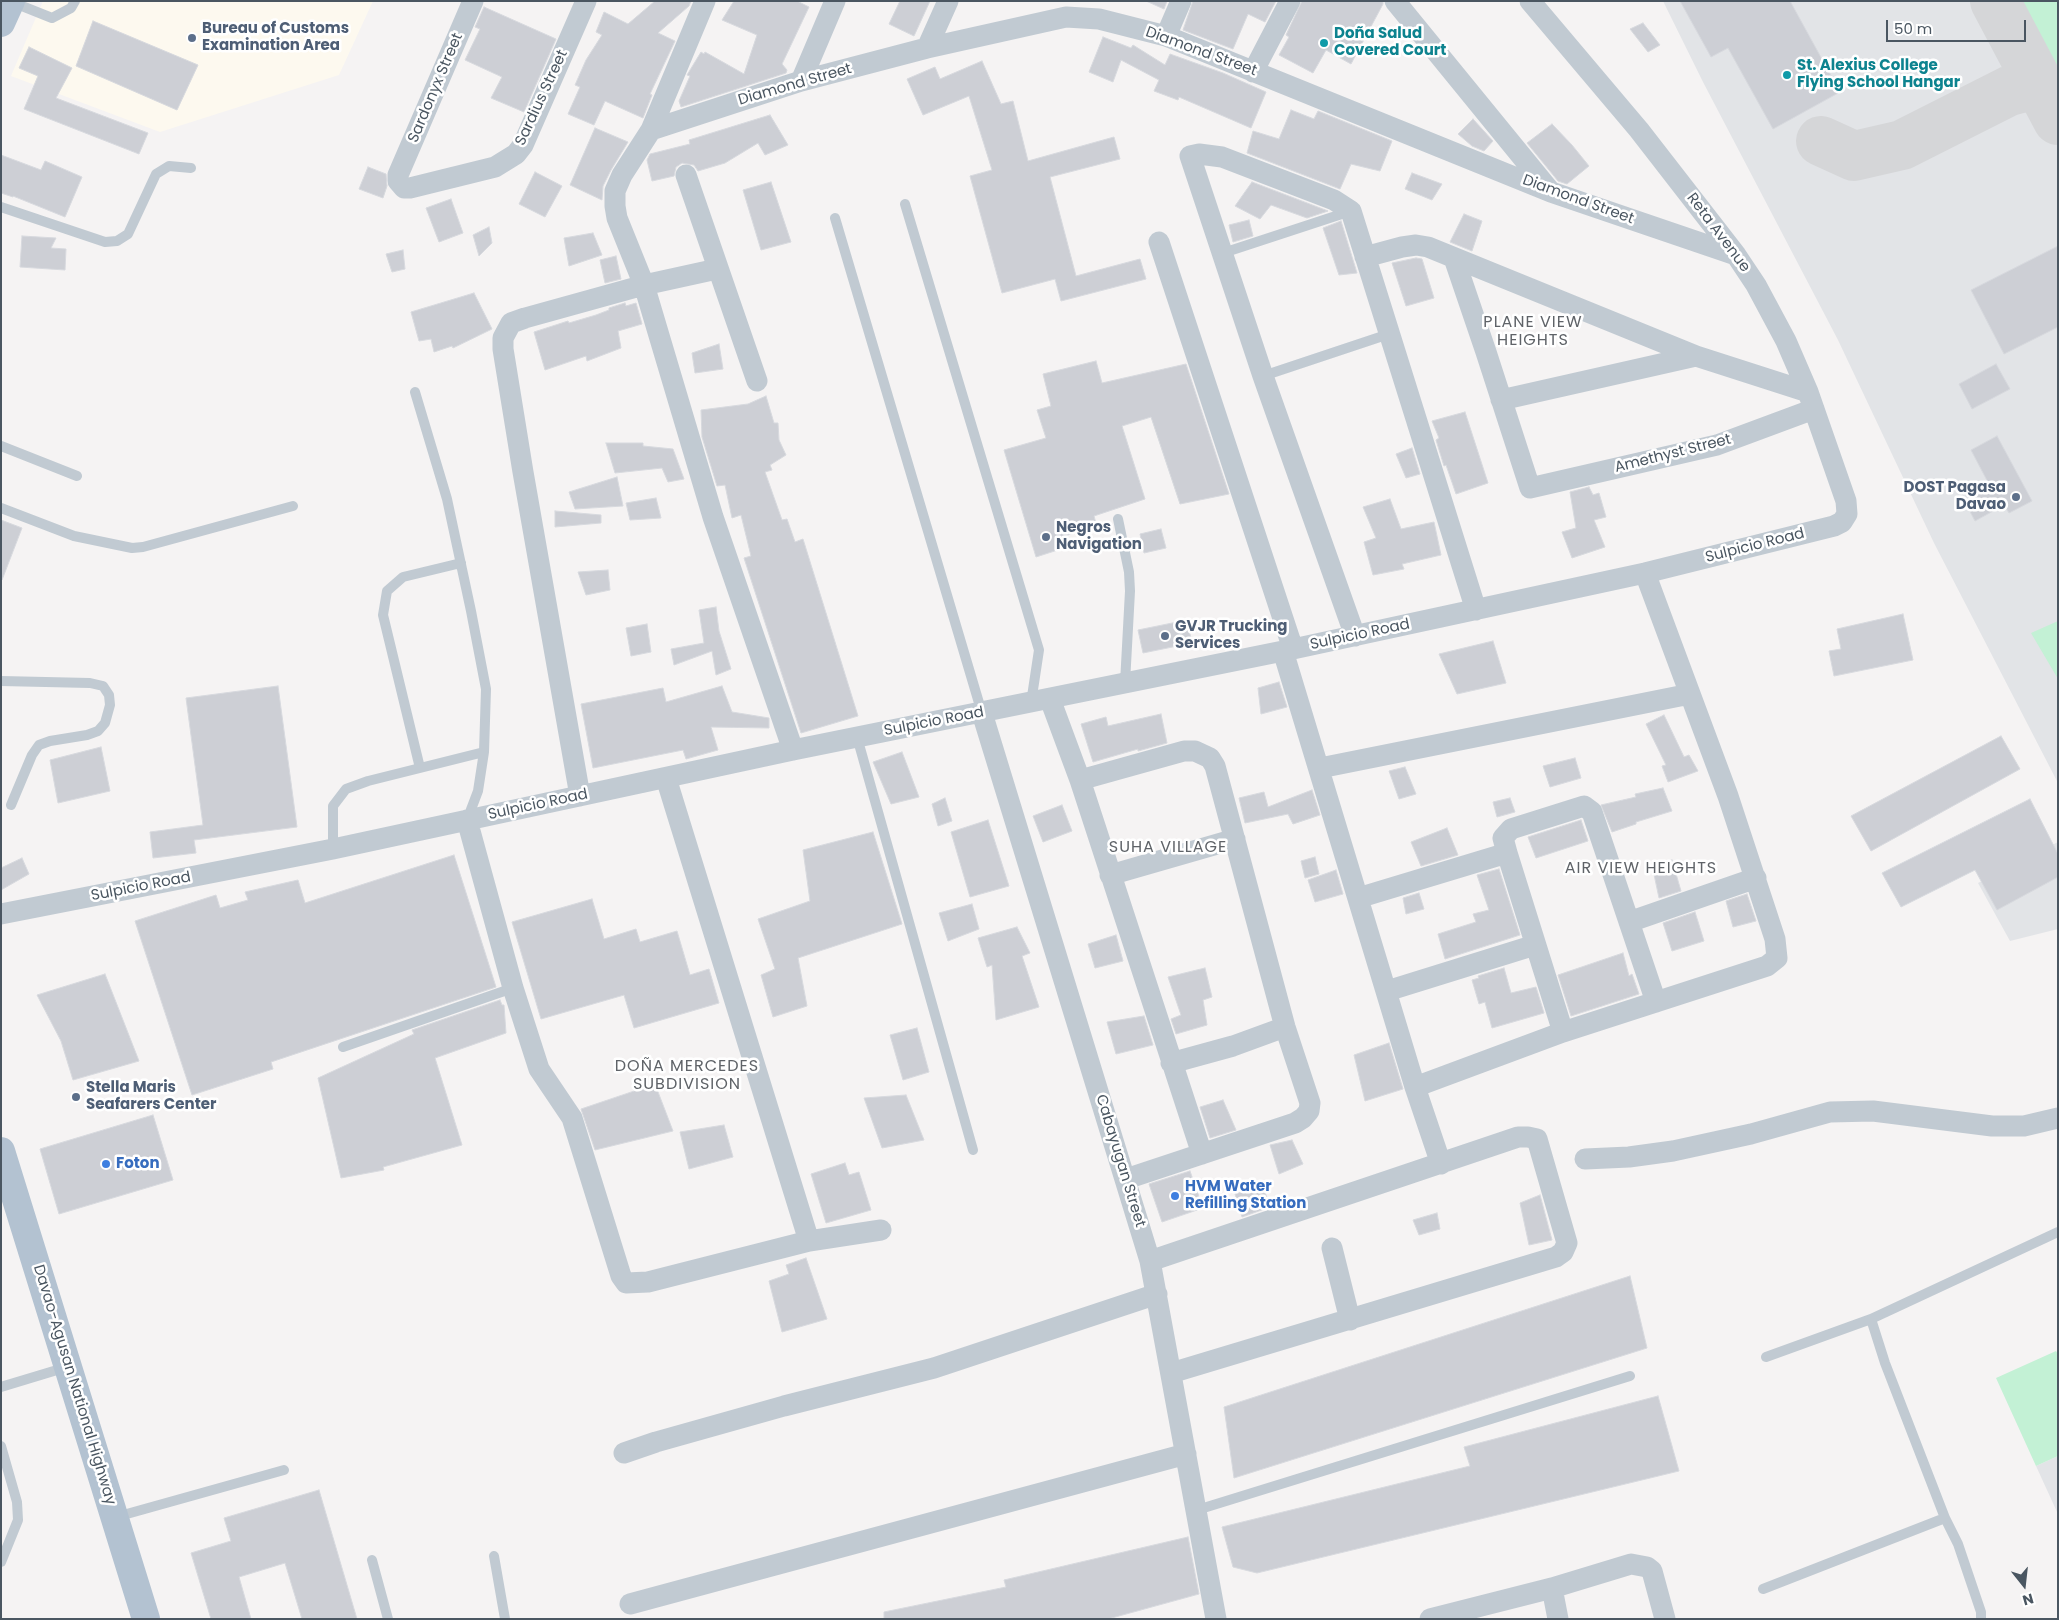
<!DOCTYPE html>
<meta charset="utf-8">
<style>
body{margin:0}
#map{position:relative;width:2059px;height:1620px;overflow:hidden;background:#f5f3f3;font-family:Poppins,sans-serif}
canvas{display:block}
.frame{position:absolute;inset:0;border:2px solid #4a5661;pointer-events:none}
.north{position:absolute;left:1999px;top:1560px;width:50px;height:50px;-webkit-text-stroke:4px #fff;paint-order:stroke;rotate:164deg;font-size:14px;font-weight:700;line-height:20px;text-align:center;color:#4a5661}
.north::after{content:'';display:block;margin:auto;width:18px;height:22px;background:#4a5661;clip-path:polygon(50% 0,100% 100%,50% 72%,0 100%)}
.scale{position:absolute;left:1886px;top:20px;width:140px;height:22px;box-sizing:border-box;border:2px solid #4a5661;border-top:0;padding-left:6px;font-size:15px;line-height:18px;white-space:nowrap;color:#4a5661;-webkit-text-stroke:4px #fff;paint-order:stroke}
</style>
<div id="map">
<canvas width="2059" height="1620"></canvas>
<div class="frame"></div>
<div class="north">N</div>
<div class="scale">50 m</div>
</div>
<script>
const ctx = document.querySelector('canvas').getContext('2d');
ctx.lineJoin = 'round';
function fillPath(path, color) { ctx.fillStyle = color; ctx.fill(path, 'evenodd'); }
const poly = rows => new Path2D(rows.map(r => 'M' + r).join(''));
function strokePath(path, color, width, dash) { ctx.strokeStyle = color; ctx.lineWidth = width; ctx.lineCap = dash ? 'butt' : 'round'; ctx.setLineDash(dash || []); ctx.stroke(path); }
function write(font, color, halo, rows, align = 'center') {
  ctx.font = font + ' Poppins,sans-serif'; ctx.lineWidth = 5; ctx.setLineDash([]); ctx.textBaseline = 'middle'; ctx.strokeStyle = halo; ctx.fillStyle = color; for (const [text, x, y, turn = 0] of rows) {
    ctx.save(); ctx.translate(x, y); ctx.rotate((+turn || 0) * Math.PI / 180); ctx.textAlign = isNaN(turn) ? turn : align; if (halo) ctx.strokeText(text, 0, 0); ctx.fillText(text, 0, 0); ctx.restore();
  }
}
fillPath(poly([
 [43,1,373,1,339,75,160,132,11,76]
]), '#fdf9ef');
fillPath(poly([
 [1663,1,2058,1,2058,783,1934,543,1838,340,1703,82],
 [2058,842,2058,929,2010,941,1978,883],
 [2058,1456,2058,1514,2036,1466]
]), '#e2e4e7');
fillPath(poly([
 [2011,1,2058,1,2058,89],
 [2058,621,2058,679,2031,633],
 [2056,1351,2058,1354,2058,1456,2036,1466,1996,1378]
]), '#c3f1d5');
strokePath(poly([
 [1995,1,2058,120],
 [1821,141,1854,156,1902,145,2009,91,2039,83]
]), '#d5d6d8', 50);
const building = poly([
 [655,1,691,1,689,6,658,33,675,41,650,94,652,95,643,118,605,101,594,125,568,114,580,87,575,85,586,60,602,35,596,32,604,12,628,24,655,1],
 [734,1,797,1,809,7,782,64,787,70,786,73,681,107,679,101,690,76,687,75,701,52,704,54,705,52,744,74,757,35,722,20,734,1],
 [900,1,930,1,914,36,889,24,900,1],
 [1146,1,1167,1,1164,9,1146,1],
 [1193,1,1276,1,1265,22,1248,14,1233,49,1183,30,1193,1],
 [1302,1,1383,1,1383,4,1351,64,1326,50,1313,73,1279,55,1289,37,1286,35,1302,1],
 [1680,1,1790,1,1840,92,1773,129,1728,48,1711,57,1680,1],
 [484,7,556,39,524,112,491,98,502,77,465,60,480,29,475,27,484,7],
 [93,21,198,65,177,110,76,66,93,21],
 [1643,23,1660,45,1648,52,1630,29,1643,23],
 [1103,37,1131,48,1133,45,1165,65,1170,54,1223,73,1266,92,1251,128,1179,97,1178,100,1154,91,1159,80,1121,60,1113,82,1089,72,1103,37],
 [29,47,72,68,56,98,148,133,139,154,24,109,38,76,19,68,29,47],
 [982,61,1001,104,1013,101,1028,161,1114,137,1120,159,1050,177,1076,276,1140,259,1146,279,1061,301,1055,279,1002,293,970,176,992,170,969,96,923,115,907,79,935,67,940,79,982,61],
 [1291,110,1314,119,1318,111,1392,141,1380,171,1351,164,1340,189,1247,153,1253,131,1279,139,1291,110],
 [770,115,788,145,765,155,758,143,725,163,698,171,694,165,682,163,676,167,674,176,652,181,647,160,650,154,690,144,689,140,770,115],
 [1473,119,1493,141,1484,151,1472,146,1458,134,1473,119],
 [1552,124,1572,145,1589,166,1567,184,1558,181,1527,143,1552,124],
 [595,128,628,142,611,170,603,186,602,200,570,185,595,128],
 [1,155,41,170,45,161,82,177,65,217,13,196,13,197,1,193,1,155],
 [368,167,386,174,387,186,383,198,359,189,368,167],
 [535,172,562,186,545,217,519,204,535,172],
 [1412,173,1442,184,1432,200,1405,189,1412,173],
 [771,182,791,242,761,250,743,190,771,182],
 [1252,182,1328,211,1307,218,1271,205,1260,219,1235,206,1252,182],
 [451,199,463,233,439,242,426,208,451,199],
 [1464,214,1482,221,1472,251,1450,242,1464,214],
 [1249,220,1253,236,1233,242,1229,225,1249,220],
 [1341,221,1357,273,1339,275,1323,228,1341,221],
 [489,227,492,243,479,256,473,235,489,227],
 [593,233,602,255,569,266,564,238,593,233],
 [22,236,56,238,51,248,66,249,65,270,20,267,22,236],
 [2058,246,2058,327,2004,354,1971,290,2058,246],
 [403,250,405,269,392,272,386,254,403,250],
 [616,256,621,279,605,283,600,260,616,256],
 [1416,258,1422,259,1434,298,1406,306,1392,263,1416,258],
 [474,293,492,329,453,348,452,346,434,352,431,339,419,341,411,312,474,293],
 [625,303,626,306,636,303,642,324,618,331,621,348,587,361,586,356,545,370,534,332,568,321,569,323,596,315,609,310,609,308,625,303],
 [719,344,723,369,695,373,692,353,719,344],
 [1096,361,1102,383,1186,364,1229,494,1180,504,1151,417,1122,426,1145,499,1094,516,1097,527,1064,536,1067,547,1036,557,1004,450,1046,438,1037,410,1051,406,1043,374,1096,361],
 [1996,364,2010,389,1972,409,1959,384,1996,364],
 [766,396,774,423,778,423,779,440,786,455,770,465,772,470,765,472,782,520,787,519,795,542,803,539,858,716,801,733,744,558,751,556,741,515,732,518,725,485,717,486,702,437,701,410,748,404,766,396],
 [1465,412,1488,483,1456,494,1446,465,1444,466,1436,440,1439,438,1432,421,1465,412],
 [1997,436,2032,501,2009,513,2004,505,1975,521,1965,502,1991,488,1971,450,1997,436],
 [606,443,643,443,643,446,673,449,684,479,668,482,662,468,615,473,606,443],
 [1412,448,1420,474,1406,478,1396,454,1412,448],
 [617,477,623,506,575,509,569,492,617,477],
 [1589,487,1593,495,1599,493,1606,517,1594,520,1605,547,1572,558,1562,532,1576,528,1570,492,1589,487],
 [656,498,661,518,630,520,626,503,656,498],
 [1390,499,1401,529,1434,522,1441,555,1402,564,1404,569,1373,575,1364,542,1376,538,1363,507,1390,499],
 [555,511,601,515,601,523,555,527,555,511],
 [1,520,22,528,2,580,1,579,1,520],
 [1161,529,1166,548,1144,553,1140,534,1161,529],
 [608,570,610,590,586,595,578,572,608,570],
 [716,607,719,631,731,669,716,675,712,651,674,665,671,649,704,643,699,610,716,607],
 [1903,614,1913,660,1834,676,1829,651,1841,649,1837,629,1903,614],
 [1187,620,1192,643,1143,653,1138,630,1187,620],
 [647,624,651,652,631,656,626,628,647,624],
 [1493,641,1506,683,1457,694,1439,654,1493,641],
 [1279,682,1287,707,1261,714,1258,688,1279,682],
 [278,686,297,827,194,840,196,853,153,858,150,832,203,825,186,698,278,686],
 [722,686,732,712,769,718,769,728,711,727,718,750,686,759,683,750,593,768,581,704,663,688,666,702,722,686],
 [1161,714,1167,743,1138,751,1138,749,1093,762,1081,724,1106,717,1108,726,1161,714],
 [1664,715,1684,757,1689,755,1698,771,1668,782,1662,766,1666,765,1646,724,1664,715],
 [2001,736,2020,769,1871,851,1851,816,2001,736],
 [101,747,110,791,58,803,50,760,101,747],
 [902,752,919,797,891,804,873,762,902,752],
 [1575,758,1581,778,1550,787,1543,766,1575,758],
 [1405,767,1416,794,1399,799,1389,771,1405,767],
 [1663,788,1672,811,1636,822,1636,824,1612,832,1601,805,1636,797,1635,794,1663,788],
 [1312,790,1320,815,1293,824,1288,814,1245,823,1239,798,1264,792,1268,807,1312,790],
 [945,798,952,821,938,826,932,804,945,798],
 [1510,798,1515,812,1497,817,1493,802,1510,798],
 [2030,799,2058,854,2058,877,1997,910,1975,870,1901,907,1882,873,2030,799],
 [1062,805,1072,831,1043,842,1033,816,1062,805],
 [988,820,1009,886,970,897,951,832,988,820],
 [1581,820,1588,841,1536,858,1528,837,1581,820],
 [1447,828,1458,855,1421,866,1411,842,1447,828],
 [873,832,902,924,798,958,807,1006,773,1017,761,975,775,969,758,919,810,901,803,850,873,832],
 [454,855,496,987,271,1062,273,1069,192,1095,135,921,216,895,220,908,248,900,245,892,298,880,305,903,454,855],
 [1315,857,1319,874,1305,878,1301,861,1315,857],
 [22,858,29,874,1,890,1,868,22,858],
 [1672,860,1681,891,1659,898,1652,865,1672,860],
 [1499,869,1520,935,1445,959,1438,934,1476,922,1473,914,1489,910,1477,875,1499,869],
 [1336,870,1343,894,1315,902,1308,880,1336,870],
 [1419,893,1424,909,1406,914,1403,898,1419,893],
 [1747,894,1756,921,1733,927,1726,901,1747,894],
 [592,899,604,939,636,929,640,942,677,931,690,975,709,969,719,1003,634,1028,624,995,541,1019,512,922,592,899],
 [972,904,979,929,948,941,939,913,972,904],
 [1695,912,1704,941,1672,951,1663,923,1695,912],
 [1017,927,1030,953,1022,956,1039,1007,996,1020,992,965,987,967,978,938,1017,927],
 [1116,935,1123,961,1095,968,1088,944,1116,935],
 [1623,953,1629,976,1632,974,1639,994,1571,1016,1558,975,1623,953],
 [1205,968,1212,997,1203,1000,1207,1025,1176,1034,1171,1019,1181,1015,1168,977,1205,968],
 [1504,968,1511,993,1536,987,1544,1013,1492,1028,1485,1002,1479,1004,1472,980,1479,978,1478,976,1504,968],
 [105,974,139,1061,73,1080,61,1041,37,995,105,974],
 [500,1000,502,1005,504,1005,506,1033,435,1058,462,1145,383,1167,384,1170,341,1178,318,1078,414,1034,412,1030,500,1000],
 [1144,1016,1153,1045,1116,1054,1107,1022,1144,1016],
 [917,1028,929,1072,903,1080,890,1035,917,1028],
 [1389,1043,1403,1089,1365,1101,1354,1055,1389,1043],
 [655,1084,673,1131,595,1150,581,1109,655,1084],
 [906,1095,924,1140,882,1148,864,1098,906,1095],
 [1223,1100,1236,1130,1210,1138,1200,1107,1223,1100],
 [153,1115,173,1180,59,1214,40,1149,153,1115],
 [724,1125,733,1157,689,1169,680,1132,724,1125],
 [1292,1140,1303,1164,1279,1174,1270,1145,1292,1140],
 [845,1163,849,1175,859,1172,871,1210,826,1223,811,1174,845,1163],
 [1190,1171,1203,1208,1162,1222,1149,1184,1190,1171],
 [1263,1186,1270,1207,1242,1217,1235,1194,1263,1186],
 [1540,1195,1552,1240,1529,1245,1520,1203,1540,1195],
 [1437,1213,1440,1229,1419,1235,1413,1220,1437,1213],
 [806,1258,827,1319,782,1332,769,1281,789,1274,786,1265,806,1258],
 [1630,1276,1647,1348,1234,1478,1224,1407,1630,1276],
 [1658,1396,1679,1471,1257,1573,1233,1567,1222,1527,1470,1466,1464,1447,1658,1396],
 [319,1490,357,1619,302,1619,285,1563,239,1577,251,1619,211,1619,191,1553,231,1541,224,1518,319,1490],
 [1188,1537,1199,1594,1108,1619,884,1619,884,1612,1006,1587,1004,1580,1188,1537]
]);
fillPath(building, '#cdcfd5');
strokePath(building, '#d7d9de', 1);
strokePath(poly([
 [12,2,52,18,71,8,75,1],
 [905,204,1039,650,1031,703],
 [1,207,105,242,117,241,128,234,156,174,169,166,191,168],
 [835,218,982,713],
 [1223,253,1351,211],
 [1263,376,1389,334],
 [415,392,447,499,471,611,486,689,484,752,478,791,467,820],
 [1,446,77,476],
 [1,508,74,536,132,548,143,547,293,506],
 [1118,519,1129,572,1130,591,1125,683],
 [1,681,90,683,103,686,109,695,110,705,105,723,98,731,87,735,50,741,39,745,32,755,11,805],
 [857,737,973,1150],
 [420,768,383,615,387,591,403,577,461,563],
 [333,849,333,806,346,789,368,781,484,752],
 [343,1047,513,988],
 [1766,1357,1871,1319],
 [1,1387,67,1367],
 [1,1446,17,1502,18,1520,1,1562],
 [1197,1510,1630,1376],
 [116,1517,284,1470],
 [1945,1518,1958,1544,1981,1612,1981,1619],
 [494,1556,505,1619],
 [372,1560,388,1619],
 [1763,1589,1945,1518,1885,1363,1871,1319,2058,1232]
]), '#c1cad2', 10);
strokePath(poly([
 [473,1,398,175,398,181,404,188,410,188,495,167,516,154,523,145,586,1],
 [705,1,651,130,622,175,615,191,615,206,617,218,644,285,713,517,793,750],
 [1395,1,1550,191],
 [1166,36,1181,1],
 [927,48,948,1],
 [1253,72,1290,1],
 [801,81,835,1],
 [651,130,801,81,927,48,1066,17,1099,19,1166,36,1551,192,1736,255],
 [686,175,757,381],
 [1159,242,1293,649],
 [1365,257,1402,247,1416,245,1428,247,1696,356,1808,392],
 [1454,258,1486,352,1530,488,1717,445,1814,409],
 [1501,400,1696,356],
 [1355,636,1263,376,1190,156,1199,154,1222,157,1334,200,1351,211,1476,610],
 [1283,651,1415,1087,1441,1164],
 [1050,699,1080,780,1202,1154],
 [982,713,1150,1261,1216,1619],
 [1320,768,1690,694],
 [666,778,809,1241],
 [1080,780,1184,751,1195,751,1210,758,1215,766,1285,1027,1310,1103,1309,1111,1303,1118,1295,1123,1126,1179],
 [580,796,523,472,503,349,503,338,511,323,525,318,644,285,717,269],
 [467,820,513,988,539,1069,572,1118,621,1276,626,1283,648,1282,809,1241,881,1230],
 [1110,875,1235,839],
 [1358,898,1507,853],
 [1,914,333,849,793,750,1293,649,1645,573,1834,526,1842,522,1847,514,1846,501,1808,392,1786,341,1756,285,1736,255,1639,130,1530,1],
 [1629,922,1756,878],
 [1387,991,1535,945],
 [1563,1032,1507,853,1503,838,1511,829,1584,806,1592,812,1656,1002],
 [1171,1063,1233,1046,1285,1027],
 [1415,1087,1563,1032,1767,966,1777,958,1775,939,1728,796,1645,573],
 [1585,1159,1629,1157,1673,1151,1751,1134,1830,1112,1873,1111,1992,1126,2024,1126,2058,1118],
 [1332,1248,1350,1320],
 [1150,1261,1518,1137,1528,1137,1537,1139,1567,1243,1563,1252,1556,1257,1171,1373],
 [624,1453,656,1442,784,1406,934,1368,1157,1294],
 [1552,1588,1558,1619],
 [630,1604,1186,1454],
 [1430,1619,1552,1588,1631,1564,1647,1567,1652,1571,1665,1619]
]), '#c1cad2', 21);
strokePath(poly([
 [1,23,11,1],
 [1,1151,146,1619]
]), '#b3c2d1', 28);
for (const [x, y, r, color] of [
 [192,38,5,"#5c6f8a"],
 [1324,43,5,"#0f9aa8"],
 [1787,75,5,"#0f9aa8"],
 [2016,497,5,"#5c6f8a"],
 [1046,537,5,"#5c6f8a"],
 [1165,636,5,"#5c6f8a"],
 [76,1097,5,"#5c6f8a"],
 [106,1164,5,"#3f7fe0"],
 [1175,1196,5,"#3f7fe0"]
]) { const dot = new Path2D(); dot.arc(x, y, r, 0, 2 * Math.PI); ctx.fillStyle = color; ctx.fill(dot); strokePath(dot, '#fff', 2); }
write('bold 15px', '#4e5e75', '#fff', [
 ["Bureau of Customs",202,29],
 ["Examination Area",202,46],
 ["DOST Pagasa",2006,488,"right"],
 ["Davao",2006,505,"right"],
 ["Negros",1056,528],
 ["Navigation",1056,545],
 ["GVJR Trucking",1175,627],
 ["Services",1175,644],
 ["Stella Maris",86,1088],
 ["Seafarers Center",86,1105]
], 'left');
write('bold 15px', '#0d838f', '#fff', [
 ["Doña Salud",1334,34],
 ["Covered Court",1334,51],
 ["St. Alexius College",1797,66],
 ["Flying School Hangar",1797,83]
], 'left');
write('15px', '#4a5661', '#fff', [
 ["Diamond Street",1201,52,20],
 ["Diamond Street",795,85,-16],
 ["Sardonyx Street",436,88,-67],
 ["Sardius Street",542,98,-65],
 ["Diamond Street",1578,200,20],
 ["Reta Avenue",1718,233,53],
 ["Amethyst Street",1673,454,-14],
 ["Sulpicio Road",1755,546,-14],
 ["Sulpicio Road",1360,635,-12],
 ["Sulpicio Road",934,722,-11],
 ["Sulpicio Road",538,805,-12],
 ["Sulpicio Road",141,887,-11],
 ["Cabayugan Street",1120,1161,73],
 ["Davao-Agusan National Highway",74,1385,73]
]);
write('bold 15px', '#366cbe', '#fff', [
 ["Foton",116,1164],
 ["HVM Water",1185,1187],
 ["Refilling Station",1185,1204]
], 'left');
ctx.letterSpacing = '1px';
write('16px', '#5f6368', '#fff', [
 ["PLANE VIEW",1533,323],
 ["HEIGHTS",1533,341],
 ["SUHA VILLAGE",1168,848],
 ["AIR VIEW HEIGHTS",1641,869],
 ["DOÑA MERCEDES",687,1067],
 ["SUBDIVISION",687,1085]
]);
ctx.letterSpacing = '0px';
</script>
